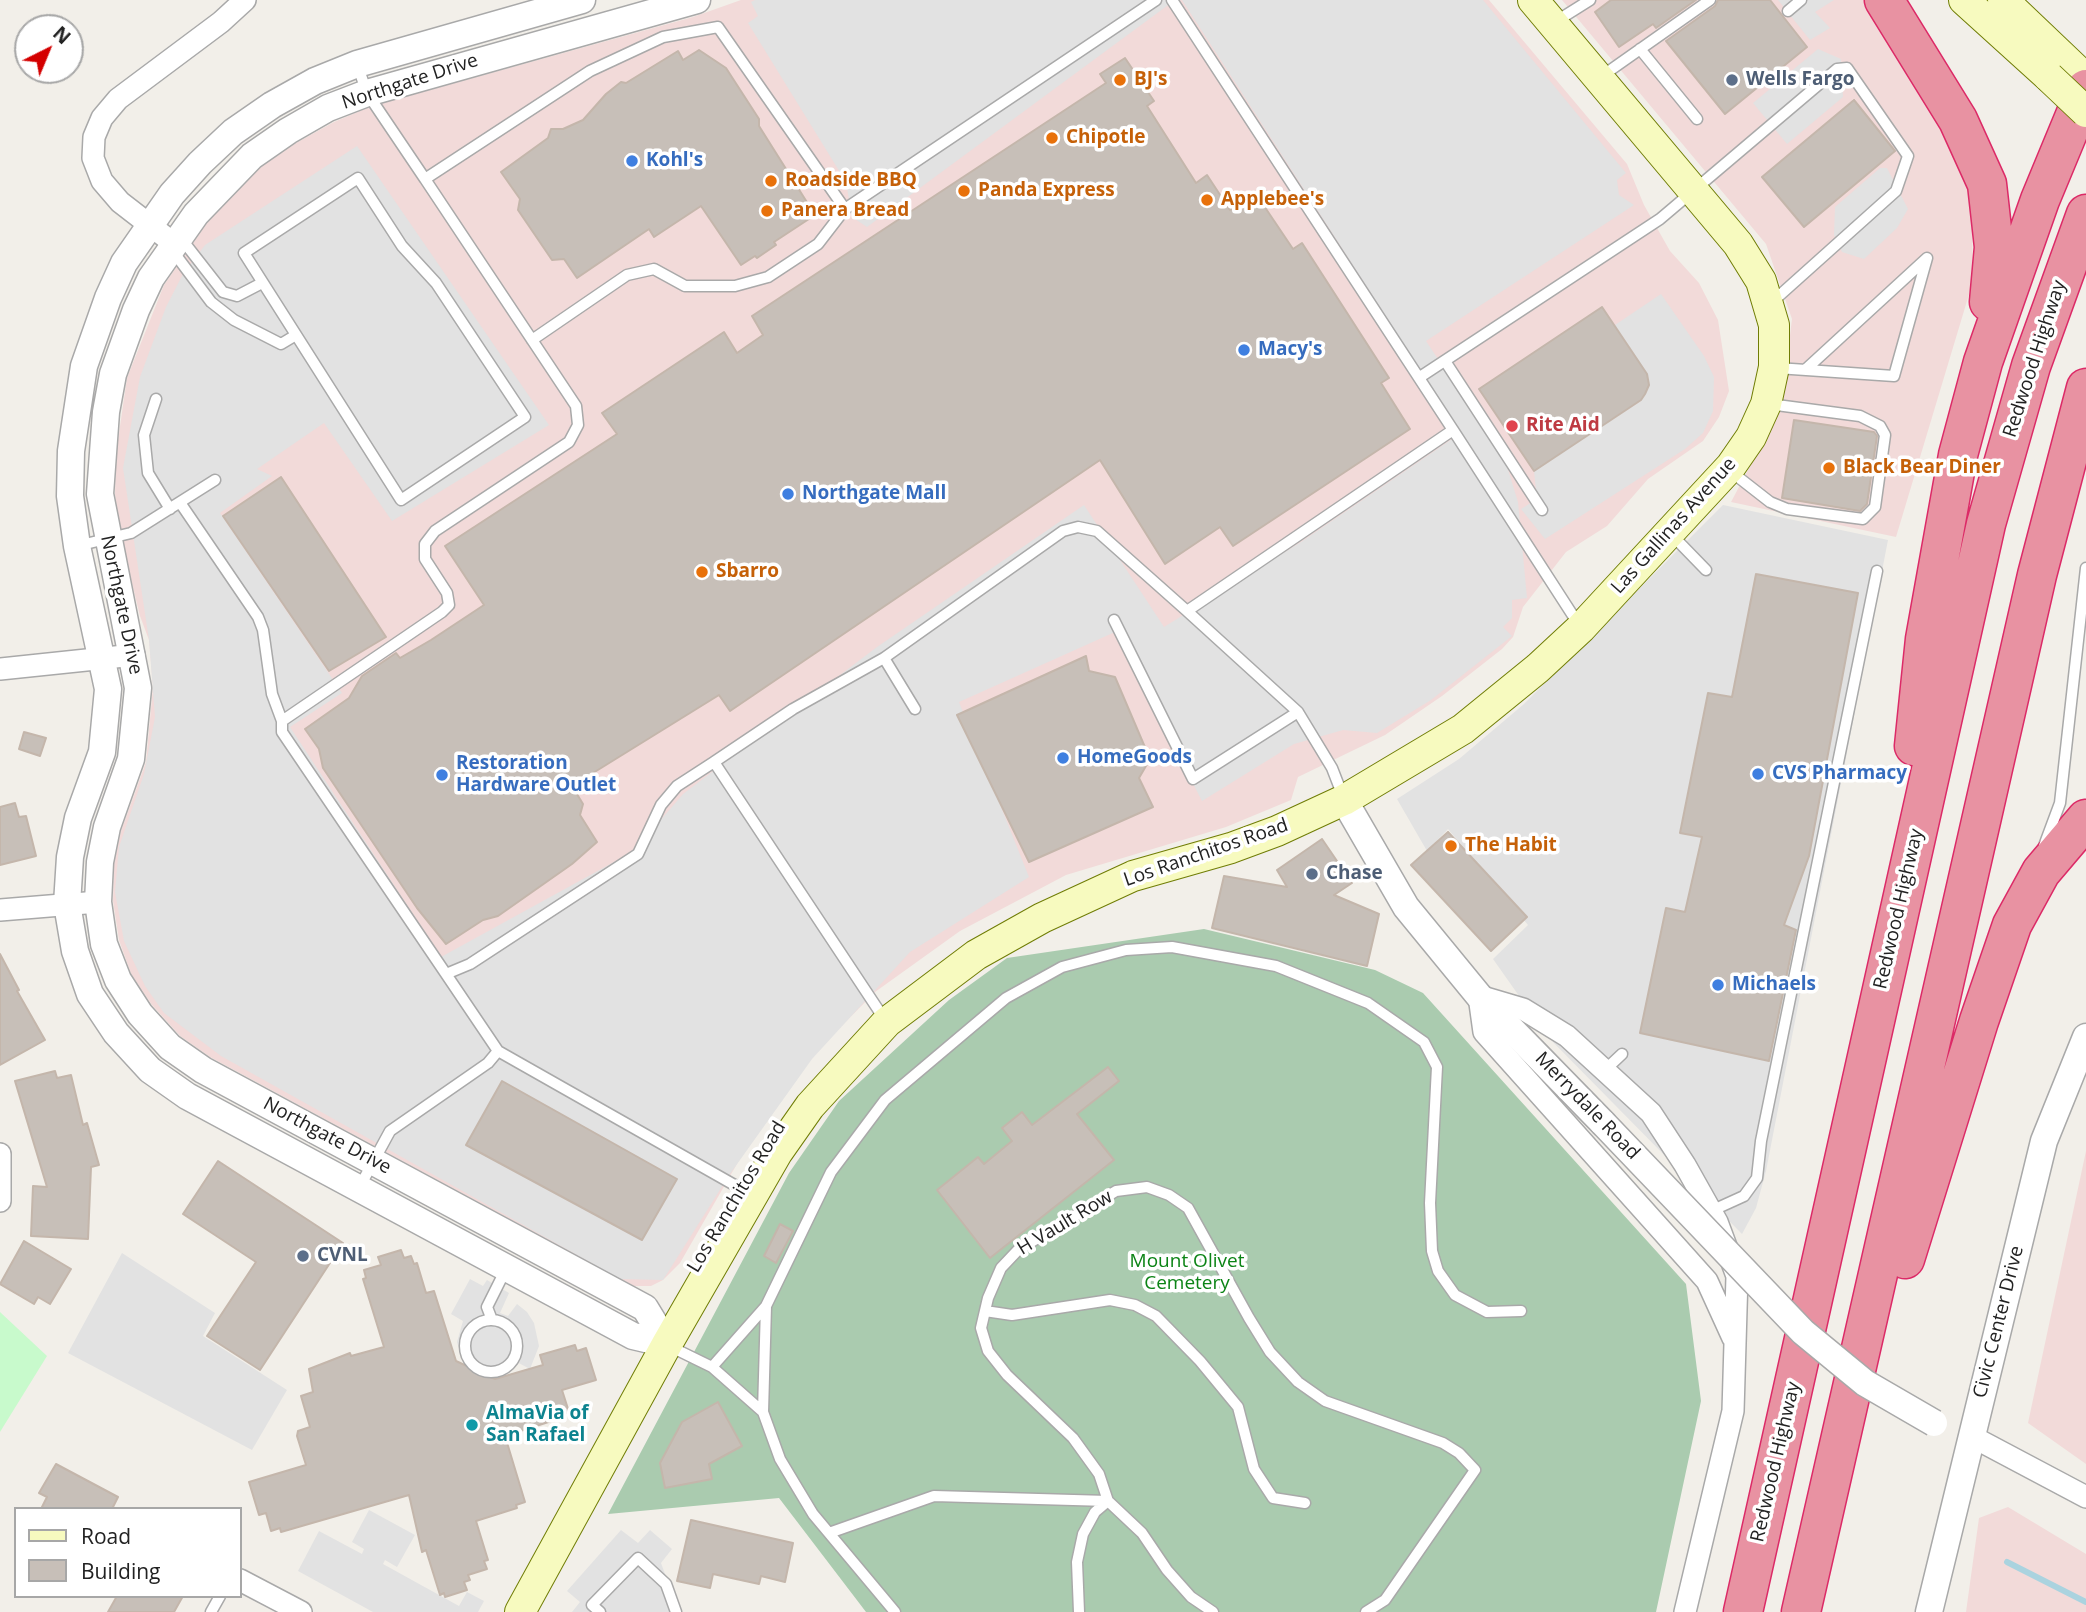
<!DOCTYPE html>
<style>
body{margin:0}
#map{position:relative;width:2086px;height:1612px;overflow:hidden;background:#f2efe9;font-family:"Open Sans",sans-serif}
canvas{display:block}
.legend{position:absolute;left:14px;top:1507px;width:228px;height:91px;box-sizing:border-box;background:#fff;border:2px solid #a7a7a7;margin:0;padding:9px 12px;list-style:none;font-size:21px;color:#222}
.legend li{display:flex;align-items:center;gap:14px;height:35px}
.legend b{width:35px;border:2px solid #a7a7a7}
.north{position:absolute;left:14px;top:14px;width:70px;height:70px;box-sizing:border-box;background:#fff;border:2px solid #a7a7a7;border-radius:50%;rotate:43deg;font-size:19px;font-weight:700;line-height:28px;text-align:center;color:#222}
.north::after{content:'';display:block;margin:auto;width:24px;height:32px;background:#d40000;clip-path:polygon(50% 0,100% 100%,50% 72%,0 100%)}
</style>
<div id="map">
<canvas width="2086" height="1612"></canvas>
<ul class="legend">
<li><b style="height:9px;background:#f7fabf"></b>Road</li>
<li><b style="height:19px;background:#c7bfb8"></b>Building</li>
</ul>
<div class="north">N</div>
</div>
<script>
const ctx = document.querySelector('canvas').getContext('2d');
ctx.lineJoin = 'round';
function fillPath(path, color) { ctx.fillStyle = color; ctx.fill(path, 'evenodd'); }
const poly = rows => new Path2D(rows.map(r => 'M' + r).join(''));
function strokePath(path, color, width, dash) { ctx.strokeStyle = color; ctx.lineWidth = width; ctx.lineCap = dash ? 'butt' : 'round'; ctx.setLineDash(dash || []); ctx.stroke(path); }
function write(font, color, halo, rows, align = 'center') {
  ctx.font = font + ' "Open Sans",sans-serif'; ctx.lineWidth = 7; ctx.setLineDash([]); ctx.textBaseline = 'middle'; ctx.strokeStyle = halo; ctx.fillStyle = color; for (const [text, x, y, turn = 0] of rows) {
    ctx.save(); ctx.translate(x, y); ctx.rotate((+turn || 0) * Math.PI / 180); ctx.textAlign = isNaN(turn) ? turn : align; if (halo) ctx.strokeText(text, 0, 0); ctx.fillText(text, 0, 0); ctx.restore();
  }
}
fillPath(poly([
 [741,0,1489,0,1627,164,1644,205,1670,251,1699,283,1718,320,1729,391,1719,417,1703,441,1648,479,1607,526,1566,552,1523,607,1513,637,1502,649,1442,696,1385,735,1298,777,1291,800,1226,827,1066,875,960,931,875,992,826,1042,788,1087,753,1136,680,1263,663,1280,651,1286,634,1286,210,1057,180,1036,152,1005,131,974,119,940,113,901,114,863,121,831,146,762,153,687,149,640,140,616,121,538,115,494,116,454,127,378,164,285,207,223,261,167,296,143,334,122,372,106,693,17],
 [1562,0,1869,0,1971,180,1973,281,1896,537,1731,502,1781,408,1792,319,1766,244],
 [2086,1151,2086,1464,2028,1423],
 [2008,1507,2086,1554,2086,1612,1966,1612,1979,1518]
]), '#f2dad9');
fillPath(poly([
 [1204,929,1375,970,1423,993,1686,1284,1701,1401,1656,1612,866,1612,779,1498,608,1514,789,1173,839,1101,949,1000,1007,958]
]), '#aacbaf');
fillPath(poly([
 [0,1312,47,1356,0,1432]
]), '#c8facc');
fillPath(poly([
 [755,0,1175,0,867,227,852,217,846,182,748,23,758,16,751,2],
 [1182,0,1483,0,1626,173,1617,180,1619,195,1634,205,1426,341,1505,460,1518,502,1527,598,1512,600,1512,618,1503,627,1512,636,1431,700,1377,733,1343,730,1294,744,1202,801,1115,632,959,702,1029,877,910,952,812,1059,730,1174,663,1280,620,1279,221,1056,164,1013,145,986,124,941,115,892,119,847,144,774,155,717,149,640,123,468,140,377,166,307,183,274,205,245,357,146,549,425,392,521,324,423,257,469,272,476,220,513,342,693,290,727,441,957,634,851,683,794,877,647,1084,505,1164,627,1301,542,1461,433],
 [1778,0,1834,0,1815,12,1830,28,1810,40],
 [1818,49,1841,59,1843,97,1787,144,1753,103],
 [1880,168,1887,168,1908,209,1897,228,1864,259,1842,252,1834,235,1835,207],
 [1661,294,1704,356,1714,377,1713,411,1703,433,1685,449,1545,539,1521,509,1537,499,1534,471,1641,401,1648,386,1647,374,1615,325],
 [1723,505,1888,540,1766,1171,1756,1208,1742,1234,1548,1037,1493,959,1528,925,1448,829,1427,851,1397,799,1459,759,1524,704],
 [122,1253,215,1313,203,1336,287,1390,252,1450,68,1353],
 [470,1279,483,1286,487,1280,509,1293,500,1313,508,1316,517,1304,527,1312,534,1323,539,1346,530,1369,515,1361,508,1368,489,1375,470,1369,463,1361,457,1342,463,1321,451,1314],
 [369,1510,415,1535,397,1567,385,1560,383,1564,459,1606,467,1592,484,1601,478,1612,373,1612,298,1571,319,1531,362,1554,364,1549,352,1542],
 [621,1530,638,1543,650,1530,672,1549,661,1563,679,1612,572,1612,580,1602,567,1591]
]), '#e2e2e2');
strokePath(poly([
 [2007,1562,2086,1602]
]), '#aad3df', 6);
const building = poly([
 [1611,0,1696,0,1656,28,1653,24,1619,47,1595,12,1611,0],
 [1718,0,1770,0,1807,47,1725,114,1666,41,1715,6,1718,0],
 [699,50,726,68,759,119,759,126,815,215,774,242,776,245,757,258,755,256,741,265,701,206,654,237,649,229,577,278,564,259,552,260,518,210,520,199,501,172,548,138,551,129,563,129,583,120,606,94,621,82,626,83,678,51,683,60,699,50],
 [1125,58,1154,101,1147,106,1196,183,1207,175,1230,210,1256,194,1293,249,1302,243,1389,378,1381,383,1410,429,1233,546,1220,527,1165,564,1100,460,730,711,719,695,572,786,583,804,580,815,597,842,572,864,498,916,483,920,446,944,417,908,323,768,319,749,305,729,349,698,362,676,396,653,400,658,431,640,484,605,445,546,617,434,602,413,724,332,737,353,763,335,752,316,1106,83,1100,74,1125,58],
 [1854,100,1895,151,1804,227,1762,177,1854,100],
 [1602,307,1647,374,1649,385,1645,394,1641,400,1534,471,1479,389,1602,307],
 [1794,420,1874,432,1877,436,1867,504,1860,511,1782,498,1794,420],
 [281,477,386,637,329,671,223,516,281,477],
 [1756,574,1858,593,1809,856,1784,925,1796,930,1769,1061,1640,1033,1666,908,1685,912,1702,837,1680,833,1708,693,1732,697,1756,574],
 [1086,656,1089,671,1115,677,1150,759,1139,778,1153,807,1029,862,957,715,1086,656],
 [24,732,46,738,40,756,19,749,24,732],
 [15,803,19,817,26,816,36,856,0,865,0,807,15,803],
 [1448,832,1527,917,1491,951,1411,865,1448,832],
 [1322,839,1352,883,1334,895,1379,914,1367,966,1212,928,1224,876,1287,887,1277,870,1322,839],
 [0,954,19,990,17,991,45,1040,0,1065,0,954],
 [1108,1067,1119,1081,1077,1114,1114,1160,990,1258,937,1190,978,1157,984,1164,1012,1141,1002,1128,1022,1112,1032,1125,1108,1067],
 [55,1071,57,1078,71,1075,83,1125,87,1123,99,1165,91,1167,88,1239,31,1236,33,1186,47,1187,15,1081,55,1071],
 [502,1081,677,1179,642,1240,466,1145,502,1081],
 [218,1161,343,1243,260,1370,207,1336,256,1262,183,1214,218,1161],
 [780,1224,793,1231,776,1263,764,1256,780,1224],
 [24,1241,71,1269,50,1304,38,1297,34,1304,0,1284,24,1241],
 [401,1250,404,1258,411,1256,414,1264,417,1263,426,1293,434,1291,456,1361,495,1379,543,1365,540,1355,575,1345,577,1351,586,1348,596,1380,562,1390,569,1412,560,1415,561,1418,505,1436,525,1502,516,1505,517,1508,476,1521,488,1560,484,1561,487,1569,468,1575,470,1580,464,1582,467,1590,445,1597,444,1593,440,1595,426,1550,422,1552,409,1495,281,1532,280,1528,271,1531,266,1513,259,1515,249,1482,306,1465,297,1436,298,1431,310,1427,301,1396,313,1392,309,1369,350,1353,351,1356,384,1347,363,1279,366,1278,364,1270,381,1265,378,1257,401,1250],
 [718,1402,742,1446,709,1464,712,1479,665,1488,660,1463,682,1422,718,1402],
 [56,1464,118,1497,112,1509,41,1509,47,1497,39,1493,56,1464],
 [691,1520,793,1543,785,1582,761,1576,759,1584,713,1574,710,1588,677,1581,691,1520],
 [117,1596,183,1596,174,1612,108,1612,117,1596]
]);
fillPath(building, '#c7bfb8');
strokePath(building, '#c4b6ab', 2);
const service = poly([
 [1172,0,1453,430],
 [1788,11,1801,0],
 [1555,22,1590,0],
 [1640,49,1697,119],
 [357,64,367,93,425,179],
 [1602,76,1710,0],
 [358,178,402,246,436,283,525,417,401,500,244,253,358,178],
 [180,237,223,292,237,296,262,283],
 [172,250,211,302,234,320,281,344,296,335],
 [532,340,627,275,654,269,685,286,735,286,768,277,818,244,845,209],
 [1445,361,1542,510],
 [1777,368,1894,376,1927,258,1805,370],
 [1420,377,1660,219,1837,69,1847,68,1908,156,1896,191,1771,303],
 [156,399,144,435,148,473,170,509],
 [1729,470,1770,502,1787,509,1863,519,1875,507,1885,435,1880,426,1860,416,1769,404],
 [181,504,258,617,263,630,272,694,282,721],
 [1671,534,1706,570],
 [77,546,131,533,215,480],
 [1114,620,1193,779,1298,712],
 [884,658,1063,531,1078,527,1097,531,1187,611],
 [714,762,793,709,884,658,915,709],
 [1344,799,1332,768,1298,712,1187,611,1453,430,1579,625],
 [2044,846,2060,803,2086,568],
 [885,1020,714,762,677,786,661,805,638,854,470,964,446,974,282,732,282,721,442,612,449,605,447,593,425,559,425,544,435,531,569,442,578,425,576,406,425,179,590,71,663,37,718,27,845,209,1156,0],
 [498,1051,738,1187],
 [1605,1070,1622,1054],
 [359,1188,390,1131,488,1063,498,1051,446,974],
 [1711,1211,1744,1196,1757,1178,1761,1141,1877,571],
 [766,1306,763,1412,780,1459,813,1514,895,1612],
 [985,1311,1012,1315,1110,1300,1135,1305,1156,1316,1200,1361,1238,1407,1254,1469,1273,1498,1305,1503],
 [492,1320,487,1307,506,1269],
 '465 1346a26 26 0 1 1 52 0a26 26 0 1 1-52 0Z',
 [669,1346,712,1367,763,1412],
 [712,1367,766,1306,831,1172,885,1100,1006,998,1062,967,1126,950,1172,947,1276,966,1368,1003,1424,1042,1437,1067,1430,1203,1432,1251,1438,1271,1455,1295,1487,1312,1521,1311],
 [829,1533,934,1496,1108,1501],
 [211,1612,220,1596],
 [600,1612,592,1605,638,1558,666,1584,676,1612],
 [1079,1612,1077,1562,1083,1534,1095,1512,1108,1501],
 [1213,1612,1191,1597,1167,1570,1142,1533,1108,1501,1099,1474,1073,1438,1007,1375,988,1351,981,1328,988,1298,1001,1268,1018,1250,1116,1191,1147,1187,1169,1195,1188,1208,1249,1318,1270,1352,1298,1382,1325,1401,1443,1443,1459,1453,1475,1470,1385,1600,1366,1612]
]);
const minor = poly([
 [173,243,120,202,102,181,93,158,94,137,102,118,118,99,221,22,245,0],
 [0,669,134,655],
 [0,910,98,902],
 [0,1154,0,1201],
 [1971,1436,2086,1497],
 [240,1580,301,1612],
 [1685,1612,1733,1411,1737,1276,1717,1222,1685,1165,1651,1113,1567,1036,1523,1009,1479,996,1484,1032,1707,1281,1733,1338]
]);
const tertiary = poly([
 [582,0,357,64,315,81,272,105,233,132,200,163,172,194,124,263,108,298,84,366,71,451,70,496,77,546,108,689,102,752,78,818,70,857,67,904,75,951,90,994,116,1033,150,1070,187,1096,633,1336,667,1344],
 [1344,800,1406,907,1479,996,1603,1123],
 [667,1344,645,1308,203,1070,170,1047,140,1014,118,980,104,944,98,902,100,862,107,827,131,759,138,688,100,494,106,412,113,374,136,310,151,278,196,214,252,156,288,131,328,108,367,93,697,0],
 [1929,1612,2044,1141,2086,1037]
]);
const secondary = poly([
 [1964,0,2049,77],
 [2003,0,2086,79],
 [520,1612,667,1344,777,1153,810,1106,887,1022,976,955,1042,918,1133,876,1231,848,1277,831,1344,800,1463,729,1538,668,1581,628,1731,466,1751,437,1766,404,1774,367,1774,325,1761,281,1738,244,1533,0]
]);
const motorway = poly([
 [1884,0,1958,120,1987,184,1994,247,1989,302],
 [1914,746,1925,639,1958,455,1983,362,2040,200,2086,89],
 [1905,1259,1979,1021,2012,925,2041,872,2086,819],
 [1743,1612,1986,524,2031,366,2086,214],
 [1801,1612,2037,575,2086,388]
]);
strokePath(service, '#a9a9a9', 13);
strokePath(minor, '#a9a9a9', 24);
strokePath(tertiary, '#a9a9a9', 29);
strokePath(secondary, '#707d05', 32);
strokePath(motorway, '#dc2a67', 41);
strokePath(service, '#fff', 10);
strokePath(minor, '#fff', 21);
strokePath(tertiary, '#fff', 26);
strokePath(secondary, '#f7fabf', 30);
strokePath(motorway, '#e892a2', 38);
const tertiaryBridge = poly([
 [1603,1123,1803,1332,1865,1383,1934,1423]
]);
const secondaryBridge = poly([
 [2049,77,2086,112]
]);
strokePath(tertiaryBridge, '#a9a9a9', 29, []);
strokePath(secondaryBridge, '#707d05', 32, []);
strokePath(tertiaryBridge, '#fff', 26);
strokePath(secondaryBridge, '#f7fabf', 30);
for (const [x, y, r, color] of [
 [1120,80,7,"#e8710a"],
 [1732,80,7,"#5c6f8a"],
 [1052,138,7,"#e8710a"],
 [632,161,7,"#3f7fe0"],
 [771,181,7,"#e8710a"],
 [964,191,7,"#e8710a"],
 [1207,200,7,"#e8710a"],
 [767,211,7,"#e8710a"],
 [1244,350,7,"#3f7fe0"],
 [1512,426,7,"#e0444e"],
 [1829,468,7,"#e8710a"],
 [788,494,7,"#3f7fe0"],
 [702,572,7,"#e8710a"],
 [1063,758,7,"#3f7fe0"],
 [1758,774,7,"#3f7fe0"],
 [442,775,7,"#3f7fe0"],
 [1451,846,7,"#e8710a"],
 [1312,874,7,"#5c6f8a"],
 [1718,985,7,"#3f7fe0"],
 [303,1256,7,"#5c6f8a"],
 [472,1425,7,"#0f9aa8"]
]) { const dot = new Path2D(); dot.arc(x, y, r, 0, 2 * Math.PI); ctx.fillStyle = color; ctx.fill(dot); strokePath(dot, '#fff', 2.5); }
write('bold 19px', '#c56008', '#fff', [
 ["BJ's",1134,80],
 ["Chipotle",1066,138],
 ["Roadside BBQ",785,181],
 ["Panda Express",978,191],
 ["Applebee's",1221,200],
 ["Panera Bread",781,211],
 ["Black Bear Diner",1843,468],
 ["Sbarro",716,572],
 ["The Habit",1465,846]
], 'left');
write('bold 19px', '#4e5e75', '#fff', [
 ["Wells Fargo",1746,80],
 ["Chase",1326,874],
 ["CVNL",317,1256]
], 'left');
write('19px', '#222', '#fff', [
 ["Northgate Drive",410,82,-18],
 ["Redwood Highway",2035,359,-72],
 ["Las Gallinas Avenue",1674,526,-48],
 ["Northgate Drive",121,605,78],
 ["Los Ranchitos Road",1206,853,-19],
 ["Redwood Highway",1899,909,-77],
 ["Merrydale Road",1587,1106,46],
 ["Northgate Drive",327,1136,28],
 ["Los Ranchitos Road",737,1197,-59],
 ["H Vault Row",1065,1223,-31],
 ["Civic Center Drive",1999,1322,-76],
 ["Redwood Highway",1776,1462,-77]
]);
write('bold 19px', '#366cbe', '#fff', [
 ["Kohl's",646,161],
 ["Macy's",1258,350],
 ["Northgate Mall",802,494],
 ["HomeGoods",1077,758],
 ["Restoration",456,764],
 ["Hardware Outlet",456,786],
 ["CVS Pharmacy",1772,774],
 ["Michaels",1732,985]
], 'left');
write('bold 19px', '#be3a42', '#fff', [
 ["Rite Aid",1526,426]
], 'left');
write('19px', '#0c8416', '#fff', [
 ["Mount Olivet",1187,1262],
 ["Cemetery",1187,1284]
]);
write('bold 19px', '#0d838f', '#fff', [
 ["AlmaVia of",486,1414],
 ["San Rafael",486,1436]
], 'left');
</script>
